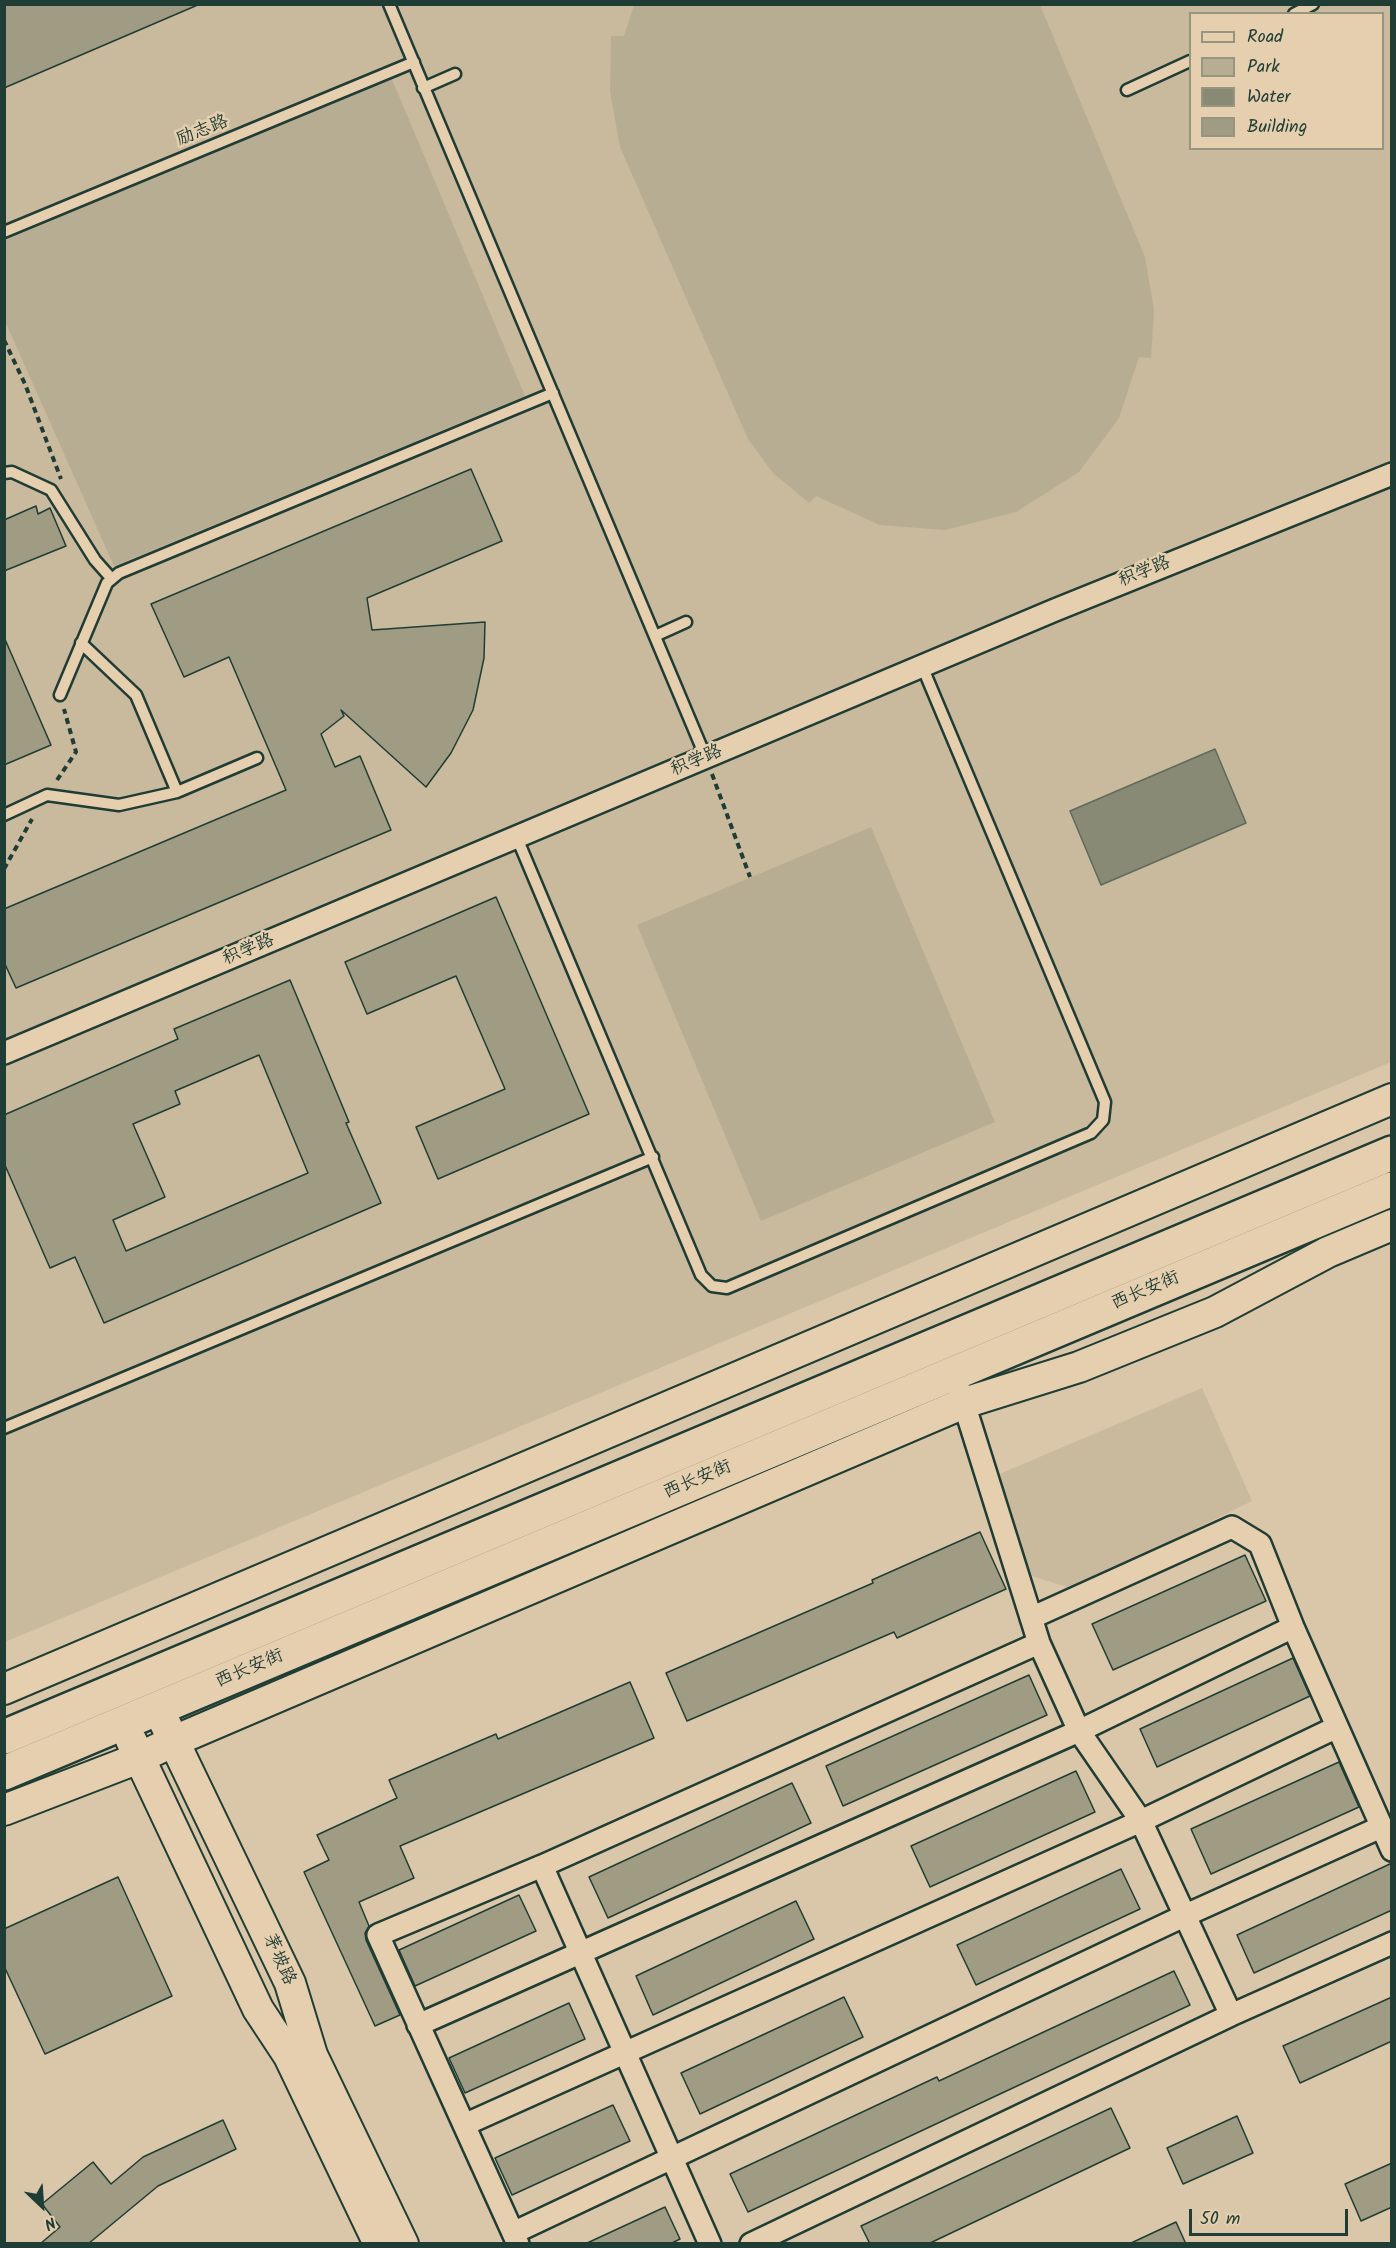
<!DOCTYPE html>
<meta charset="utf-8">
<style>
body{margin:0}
#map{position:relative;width:1396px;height:2248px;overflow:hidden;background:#dac6a8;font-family:Kalam,sans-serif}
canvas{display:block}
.frame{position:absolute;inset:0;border:6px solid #1f3d34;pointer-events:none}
.legend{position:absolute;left:1189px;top:12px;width:195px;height:138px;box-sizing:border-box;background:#e6cfaf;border:2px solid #96957e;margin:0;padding:8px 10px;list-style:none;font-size:18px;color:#1f3d34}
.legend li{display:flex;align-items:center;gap:12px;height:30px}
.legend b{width:30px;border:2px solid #96957e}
.north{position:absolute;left:12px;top:2176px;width:60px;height:60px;-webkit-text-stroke:4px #e6cfaf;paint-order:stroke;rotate:155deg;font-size:16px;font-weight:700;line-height:24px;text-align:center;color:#1f3d34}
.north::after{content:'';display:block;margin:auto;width:21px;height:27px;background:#1f3d34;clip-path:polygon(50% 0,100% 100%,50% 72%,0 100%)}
.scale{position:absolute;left:1189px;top:2209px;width:159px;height:27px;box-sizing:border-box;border:3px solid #1f3d34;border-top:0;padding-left:8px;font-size:18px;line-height:21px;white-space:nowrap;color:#1f3d34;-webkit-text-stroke:4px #e6cfaf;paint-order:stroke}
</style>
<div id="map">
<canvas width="1396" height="2248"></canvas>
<div class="frame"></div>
<ul class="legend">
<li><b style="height:8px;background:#e6cfaf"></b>Road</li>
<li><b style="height:16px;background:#b7ad92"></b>Park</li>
<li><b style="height:16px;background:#888a75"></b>Water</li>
<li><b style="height:16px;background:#a09c83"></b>Building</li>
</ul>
<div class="north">N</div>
<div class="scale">50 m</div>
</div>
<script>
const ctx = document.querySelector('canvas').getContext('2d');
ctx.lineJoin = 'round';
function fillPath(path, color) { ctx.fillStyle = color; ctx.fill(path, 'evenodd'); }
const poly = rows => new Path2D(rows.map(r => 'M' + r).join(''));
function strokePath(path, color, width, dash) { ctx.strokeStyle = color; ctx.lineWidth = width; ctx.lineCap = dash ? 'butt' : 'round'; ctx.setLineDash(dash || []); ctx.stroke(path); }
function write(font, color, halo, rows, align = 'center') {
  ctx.font = font + ' Kalam,"LXGW WenKai TC",sans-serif'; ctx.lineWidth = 5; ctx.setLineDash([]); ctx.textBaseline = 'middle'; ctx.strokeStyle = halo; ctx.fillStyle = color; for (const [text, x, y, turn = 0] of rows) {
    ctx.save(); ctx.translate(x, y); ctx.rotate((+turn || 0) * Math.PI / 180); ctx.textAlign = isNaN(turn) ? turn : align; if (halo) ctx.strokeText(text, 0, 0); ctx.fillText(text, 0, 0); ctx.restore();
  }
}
fillPath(poly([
 [5,5,1391,5,1391,1062,5,1642],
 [1190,14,1382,14,1382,148,1190,148],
 [1202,1388,1252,1501,1073,1589,1032,1576,995,1476]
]), '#c9b99d');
fillPath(poly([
 [634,5,1040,5,1145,257,1154,310,1151,358,1139,357,1119,418,1079,472,1016,512,945,530,880,525,816,496,809,503,773,473,748,439,620,147,610,91,611,36,624,36],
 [391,77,525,396,114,566,5,321,4,241],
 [871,827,995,1122,761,1221,637,925]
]), '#b7ad92');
const water = poly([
 [1215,749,1246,823,1101,885,1070,811,1215,749]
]);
fillPath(water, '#888a75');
strokePath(water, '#5e6b5b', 1.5);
const building = poly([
 [4,4,200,4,4,88,4,4],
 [471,469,502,541,367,598,372,630,485,622,484,658,473,710,451,753,426,787,341,710,344,716,321,734,335,767,360,756,391,830,16,988,4,962,4,909,286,790,229,657,184,677,151,604,471,469],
 [36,506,38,514,50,508,66,546,4,571,4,520,36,506],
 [4,637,51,745,4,765,4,637],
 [496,897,589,1114,438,1179,416,1127,505,1089,456,976,367,1014,345,962,496,897],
 [290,980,349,1122,346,1123,381,1203,104,1323,75,1257,50,1268,4,1163,4,1115,178,1039,174,1029,290,980],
 [259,1055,308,1173,126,1251,113,1220,165,1197,133,1124,180,1104,175,1091,259,1055],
 [980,1532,1006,1589,897,1638,894,1632,687,1721,666,1673,873,1583,872,1580,980,1532],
 [1245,1555,1266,1601,1113,1670,1092,1624,1245,1555],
 [1293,1658,1310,1696,1157,1767,1140,1729,1293,1658],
 [1029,1675,1047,1715,843,1806,826,1766,1029,1675],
 [630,1682,654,1738,400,1846,414,1878,359,1902,369,1926,365,1933,366,1940,400,2015,375,2026,304,1872,329,1860,317,1835,397,1798,389,1780,496,1734,498,1739,630,1682],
 [1339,1762,1359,1807,1211,1874,1191,1829,1339,1762],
 [1076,1771,1095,1812,930,1887,911,1846,1076,1771],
 [792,1783,811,1823,608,1918,589,1877,792,1783],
 [1392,1863,1392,1910,1254,1973,1237,1935,1392,1863],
 [1121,1869,1140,1909,976,1985,957,1945,1121,1869],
 [118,1877,172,1996,45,2054,4,1966,4,1929,118,1877],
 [519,1895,536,1931,415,1986,399,1950,519,1895],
 [796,1901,814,1939,653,2015,636,1976,796,1901],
 [1174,1971,1190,2005,748,2212,730,2174,937,2077,939,2081,1174,1971],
 [844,1997,863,2037,700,2114,681,2073,844,1997],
 [1392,1997,1392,2041,1300,2083,1283,2046,1392,1997],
 [569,2003,585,2039,465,2093,449,2058,569,2003],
 [613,2105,630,2141,512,2195,495,2158,613,2105],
 [1111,2108,1130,2148,928,2244,870,2244,861,2226,1111,2108],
 [1237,2116,1253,2153,1183,2184,1167,2148,1237,2116],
 [223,2120,236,2149,158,2186,88,2244,40,2244,60,2227,42,2204,93,2162,111,2184,143,2157,223,2120],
 [1392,2163,1392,2207,1361,2221,1345,2184,1392,2163],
 [665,2207,680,2239,670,2244,585,2244,665,2207],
 [1176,2222,1186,2244,1129,2244,1176,2222]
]);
fillPath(building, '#a09c83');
strokePath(building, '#1f3d34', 1.5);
const lane = poly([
 [389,4,706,758],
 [1294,14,1313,4],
 [423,88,455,74],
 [1127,90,1190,61],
 [4,232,414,62],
 [4,473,12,472,51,490,95,560,111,578],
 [655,636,686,622],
 [81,643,136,695,177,792],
 [60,695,107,583,119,573,553,393],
 [4,815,47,795,119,805,177,792,257,758],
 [517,838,701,1275,712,1286,727,1288,1091,1133,1103,1120,1105,1102,922,666],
 [4,1428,653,1157]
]);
const street = poly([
 [4,1053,1055,610,1392,474],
 [960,1391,1039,1643,1079,1731,1141,1821,1231,2015],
 [1031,1618,1232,1527,1260,1544,1293,1627,1392,1850],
 [542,1866,710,2244],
 [418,2025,1079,1731,1293,1627],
 [464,2125,1141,1821,1337,1727],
 [513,2233,1186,1915,1381,1827],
 [518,2244,378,1935,542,1866,1039,1643],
 [751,2244,1231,2015,1392,1943]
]);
const secondary = poly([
 [4,1689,1392,1099],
 [165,1723,290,1983,312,2055,403,2244],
 [131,1740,258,2009,289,2056,379,2244],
 [4,1810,139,1758,174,1741,964,1403,1079,1367,1215,1312,1328,1252,1392,1225]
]);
const primary = poly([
 [4,1737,1392,1153],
 [4,1773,1392,1189]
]);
strokePath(lane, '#1f3d34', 15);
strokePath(street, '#1f3d34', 26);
strokePath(secondary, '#1f3d34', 34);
strokePath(primary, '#1f3d34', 38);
strokePath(poly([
 [4,340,25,384,61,479],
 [712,774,750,877],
 [57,780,76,752,64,709],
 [4,869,32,819]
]), '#1f3d34', 4, [6, 4.5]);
strokePath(lane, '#e6cfaf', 10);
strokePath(street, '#e6cfaf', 21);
strokePath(secondary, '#e6cfaf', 30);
strokePath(primary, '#e6cfaf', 33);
write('18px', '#1f3d34', '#e6cfaf', [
 ["励志路",203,132,-22],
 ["积学路",1145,573,-22],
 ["积学路",697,762,-23],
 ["积学路",249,951,-23],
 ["西长安街",1146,1292,-23],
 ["西长安街",698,1481,-23],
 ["西长安街",250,1670,-23],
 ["茅坡路",278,1960,66]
]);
</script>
